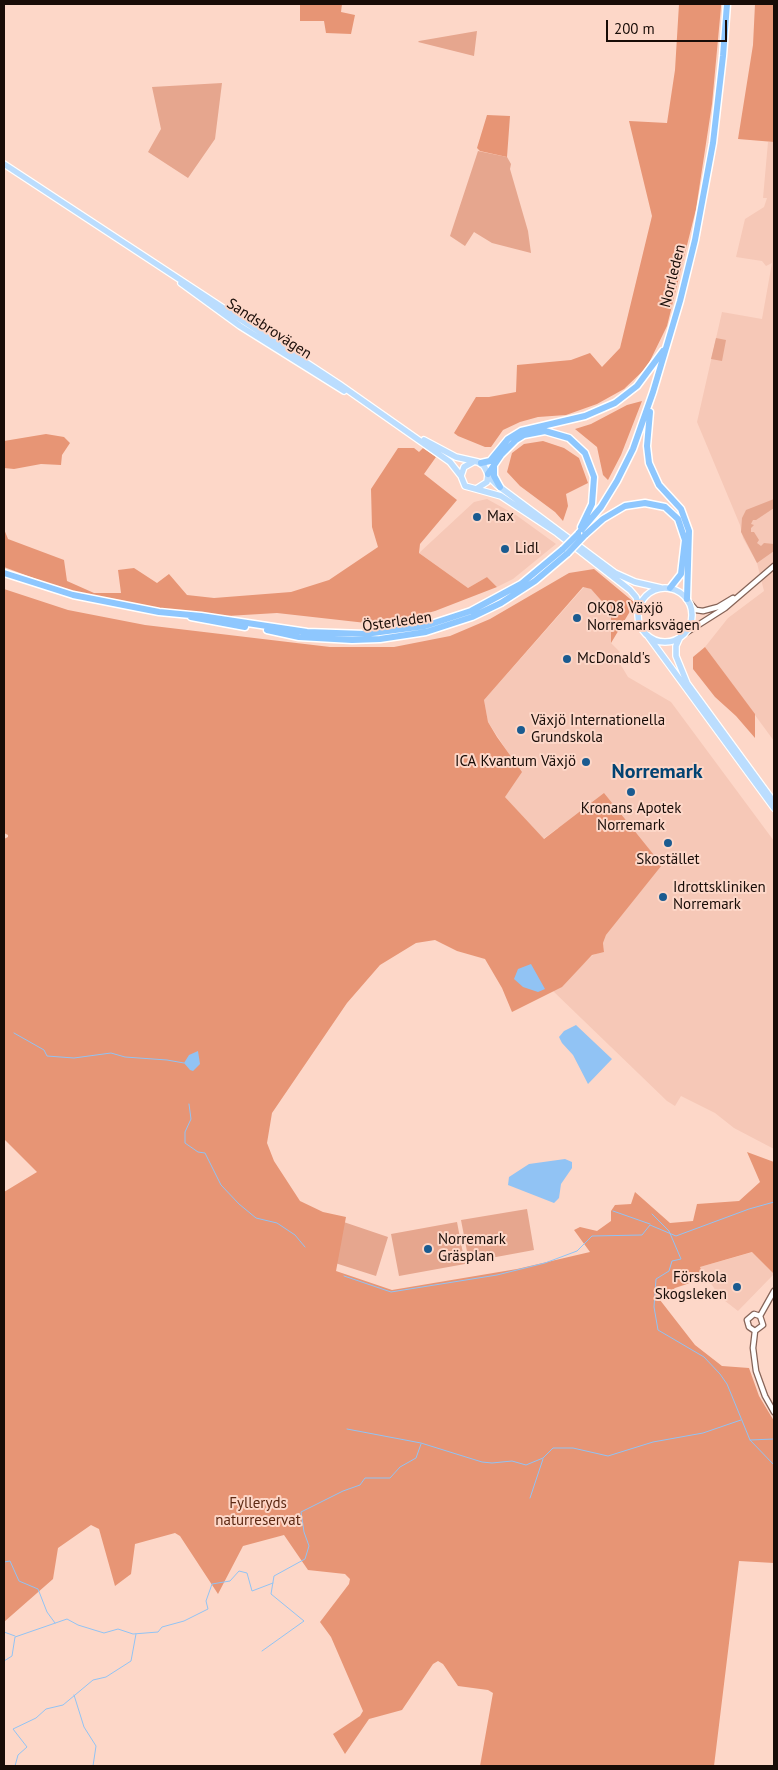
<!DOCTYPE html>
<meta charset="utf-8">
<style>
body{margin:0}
#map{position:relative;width:778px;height:1770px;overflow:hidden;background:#fdd7c8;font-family:"PT Sans",sans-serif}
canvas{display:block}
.frame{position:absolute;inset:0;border:5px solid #180c07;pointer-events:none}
.scale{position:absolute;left:606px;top:20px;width:121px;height:22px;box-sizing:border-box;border:2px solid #180c07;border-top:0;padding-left:6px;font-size:15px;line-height:18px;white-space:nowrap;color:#180c07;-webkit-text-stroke:4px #fdd7c8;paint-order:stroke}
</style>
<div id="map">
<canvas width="778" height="1770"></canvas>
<div class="frame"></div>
<div class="scale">200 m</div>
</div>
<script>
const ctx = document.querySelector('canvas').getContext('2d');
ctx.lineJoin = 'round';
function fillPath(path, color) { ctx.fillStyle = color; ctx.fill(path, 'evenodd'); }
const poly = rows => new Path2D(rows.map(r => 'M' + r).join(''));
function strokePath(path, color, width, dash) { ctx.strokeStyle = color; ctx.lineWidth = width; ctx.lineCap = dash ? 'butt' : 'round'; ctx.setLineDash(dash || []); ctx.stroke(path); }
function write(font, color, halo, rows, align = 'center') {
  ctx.font = font + ' "PT Sans",sans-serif'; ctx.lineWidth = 4; ctx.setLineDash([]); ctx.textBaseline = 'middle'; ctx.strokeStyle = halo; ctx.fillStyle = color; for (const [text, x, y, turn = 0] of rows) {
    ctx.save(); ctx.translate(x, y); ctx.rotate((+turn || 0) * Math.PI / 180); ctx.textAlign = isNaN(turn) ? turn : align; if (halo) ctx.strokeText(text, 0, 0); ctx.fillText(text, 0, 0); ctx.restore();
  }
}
fillPath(poly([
 [768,142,774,142,774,741,705,647,728,618,764,591,757,563,743,538,740,525,697,422,722,312,762,319,772,263,766,266,762,261,736,257,745,219,764,207,767,198,763,198],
 [487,499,516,515,556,544,513,579,497,587,487,577,468,588,419,553,474,502],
 [584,587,591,589,606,606,611,605,611,643,620,652,616,657,628,677,671,702,774,841,774,1149,734,1128,715,1113,681,1096,675,1106,667,1101,553,991,593,955,604,951,603,943,606,935,662,865,633,831,558,828,543,839,505,797,509,754,488,722,484,700],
 [753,1252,774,1274,738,1311,720,1297,700,1267]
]), '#f6c8b7');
fillPath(poly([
 [477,31,474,56,418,42,419,41],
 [222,83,215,139,188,178,148,152,161,129,152,87],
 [478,151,507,157,511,164,510,169,528,231,531,253,492,243,474,232,465,246,450,236],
 [716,338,726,340,722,361,711,359],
 [774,499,774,508,756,520,753,520,751,524,754,525,751,528,751,532,754,532,759,540,757,543,761,546,764,543,774,544,774,551,757,563,741,532,742,518,746,510],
 [527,1209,534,1250,469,1262,461,1220],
 [326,1216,388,1237,376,1276,313,1256],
 [457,1222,465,1264,399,1276,391,1234]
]), '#e6a68e');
fillPath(poly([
 [300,4,342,4,341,12,355,15,351,34,326,33,324,21,300,21],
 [679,4,721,4,721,7,712,104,696,209,667,326,647,367,624,389,597,404,566,415,538,417,520,422,503,430,491,447,485,447,458,436,454,433,476,397,489,397,516,392,517,365,571,360,590,353,602,367,620,348,652,216,629,121,667,123,675,70],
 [755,4,774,4,774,142,738,139,753,45],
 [487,115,510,116,507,157,480,151,477,148],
 [642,401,621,455,608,480,603,475,597,447,575,429,591,424,627,405],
 [46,434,64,437,70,443,62,455,61,465,41,464,14,469,4,468,4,441],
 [543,441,564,448,579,458,588,483,566,494,568,506,563,521,555,512,520,486,507,472,512,453,524,444],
 [398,448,414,448,419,452,423,448,436,457,424,474,457,500,420,544,419,553,468,588,487,577,497,587,435,611,384,625,277,613,227,616,138,606,68,591,4,567,4,529,8,539,64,560,67,581,94,593,121,593,118,570,134,568,157,583,169,574,187,595,214,598,291,592,329,580,378,547,372,527,371,489],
 [594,569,635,603,611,643,611,606,606,606,591,589,583,587,484,700,488,722,497,737,522,772,505,797,544,839,604,793,662,865,606,935,603,943,604,952,592,955,562,987,512,1012,502,988,485,959,457,951,435,940,416,943,380,965,347,1003,272,1113,267,1143,274,1161,300,1201,323,1212,346,1217,336,1271,392,1290,517,1269,590,1252,574,1230,580,1227,597,1231,611,1221,611,1211,615,1205,631,1204,635,1192,670,1223,693,1221,697,1204,739,1201,760,1182,747,1152,774,1162,774,1274,752,1252,700,1267,705,1278,675,1288,660,1300,695,1345,722,1366,749,1368,759,1396,774,1421,774,1563,739,1561,714,1766,480,1766,493,1693,488,1690,458,1686,443,1664,438,1661,433,1664,402,1710,369,1719,345,1754,333,1734,360,1716,363,1711,331,1637,320,1622,349,1584,350,1579,345,1574,308,1570,284,1535,243,1546,218,1594,180,1536,175,1533,135,1544,131,1574,115,1586,99,1529,91,1525,58,1548,53,1579,4,1622,4,1192,37,1172,4,1139,4,839,8,837,8,835,4,833,4,589,68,610,145,625,330,647,394,647,450,636,490,619,569,573],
 [705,647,755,714,755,738,736,716,715,697,693,669,693,657]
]), '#e79575');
fillPath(poly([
 [531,964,545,989,538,992,523,987,514,979,518,969],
 [576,1025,612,1059,588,1084,573,1055,562,1043,559,1037,564,1031],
 [198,1051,200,1064,193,1071,190,1070,184,1063,189,1055],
 [565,1159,572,1162,572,1168,561,1184,559,1198,554,1203,508,1185,509,1177,529,1164]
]), '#91c3f4');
strokePath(poly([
 [14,1033,44,1050,47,1056,74,1058,111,1053,125,1057,167,1060,184,1063],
 [189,1104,191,1119,185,1132,185,1143,198,1152,205,1153,221,1185,239,1204,256,1218,277,1223,295,1235,305,1247],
 [613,1211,650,1224],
 [652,1214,669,1231,681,1259,672,1261,669,1271,656,1279,654,1307,658,1330,704,1357,720,1374,727,1384,750,1440,774,1465],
 [344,1276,391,1292,497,1275,545,1263,577,1251,592,1236,642,1235,650,1225,676,1236,749,1209,774,1202],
 [347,1429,421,1443,482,1462,492,1463,512,1461,526,1465,543,1458,553,1448,573,1448,608,1456,653,1442,703,1433,741,1420],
 [750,1440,774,1439],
 [530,1498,543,1459],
 [4,1562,10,1561,19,1581,38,1589,47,1612,55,1623],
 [4,1632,15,1636],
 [262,1651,304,1621,271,1594,274,1576,305,1559,309,1546,304,1532,301,1512,343,1491,360,1485,365,1478,390,1478,400,1467,416,1458,421,1444],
 [4,1661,12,1656,15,1637,67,1619,78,1625,104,1633,118,1629,133,1634,158,1632,162,1627,184,1621,208,1609,206,1601,212,1584,230,1581,239,1571,247,1573,252,1591,273,1583],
 [74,1695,84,1727,96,1746,93,1766],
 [15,1766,18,1755,27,1747,13,1729,36,1718,46,1709,63,1705,93,1680,106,1677,131,1661,136,1634]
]), '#91c3f4', 1);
const minor = poly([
 [690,603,696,610,703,611,718,607,733,598],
 [684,634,725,608,774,566],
 [760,1316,774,1291],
 [755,1331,753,1348,756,1371,765,1396,774,1412],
 [755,1331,749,1327,747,1320,754,1314,760,1316],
 [755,1331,763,1325,760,1316]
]);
const major = poly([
 [4,164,339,384,450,462,461,476],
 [181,283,240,326,344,391],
 [424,440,456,457,478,462,484,466,488,474,487,482,476,489,465,486,461,476,464,467,473,462],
 [488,476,497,485,615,573,635,582,661,588],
 [476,489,501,496,557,533,630,590,636,597,639,606],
 '638 615a27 27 0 1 1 54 0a27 27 0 1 1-54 0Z',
 [648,636,774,808],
 [680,637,676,646,676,656,687,683,774,802]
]);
const highway = poly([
 [650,412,647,446,649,463,659,485,681,509,689,531,687,599],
 [481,463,490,461,508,439,521,431,585,416,615,403,637,386,663,351],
 [494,465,494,476,500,487],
 [488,474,501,455,516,440,524,435,545,431,569,438,585,453,594,477,592,504,581,527],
 [578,534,601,507,617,481,633,449,653,392,680,301,695,240,713,143,723,56,727,4],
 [585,535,603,519,625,506,645,503,665,507,678,519,685,540,681,574,670,588],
 [4,573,73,595,159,612,201,616,307,632,365,634,425,626,471,611,521,584,563,549],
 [191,617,245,627],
 [267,630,299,637,352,640,380,639,426,632,472,617,501,603,535,581,568,553]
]);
strokePath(minor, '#866458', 7);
strokePath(major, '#fff', 8);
strokePath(highway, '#fff', 9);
strokePath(minor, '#fff', 4.5);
strokePath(major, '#bbddfe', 5.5);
strokePath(highway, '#8ec7fe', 6);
const highwayBridge = poly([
 [563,549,578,534],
 [568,553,585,535]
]);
strokePath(highwayBridge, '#fff', 9, []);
strokePath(highwayBridge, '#8ec7fe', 6);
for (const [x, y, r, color] of [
 [477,517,5,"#1a5b90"],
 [505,549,5,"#1a5b90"],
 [577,618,5,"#1a5b90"],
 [567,659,5,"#1a5b90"],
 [521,730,5,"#1a5b90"],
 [586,762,5,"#1a5b90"],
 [631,792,5,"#1a5b90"],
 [668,843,5,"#1a5b90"],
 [663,897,5,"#1a5b90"],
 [428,1249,5,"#1a5b90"],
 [737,1287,5,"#1a5b90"]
]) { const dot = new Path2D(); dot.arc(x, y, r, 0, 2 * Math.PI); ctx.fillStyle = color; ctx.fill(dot); strokePath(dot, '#fdd7c8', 2); }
write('15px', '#180c07', '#fdd7c8', [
 ["Norrleden",673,276,-76],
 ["Sandsbrovägen",269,329,33],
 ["Österleden",397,622,-8]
]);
write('15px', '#180c07', '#fdd7c8', [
 ["Max",487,517],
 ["Lidl",515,549],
 ["OKQ8 Växjö",587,609],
 ["Norremarksvägen",587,626],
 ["McDonald's",577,659],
 ["Växjö Internationella",531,721],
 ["Grundskola",531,738],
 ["ICA Kvantum Växjö",576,762,"right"],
 ["Kronans Apotek",631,809,"center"],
 ["Norremark",631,826,"center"],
 ["Skostället",668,860,"center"],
 ["Idrottskliniken",673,888],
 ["Norremark",673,905],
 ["Norremark",438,1240],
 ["Gräsplan",438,1257],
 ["Förskola",727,1278,"right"],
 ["Skogsleken",727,1295,"right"]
], 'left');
write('15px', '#5d2913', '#fdd7c8', [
 ["Fylleryds",258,1504],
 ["naturreservat",258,1521]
]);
write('bold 20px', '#014372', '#fdd7c8', [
 ["Norremark",657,772]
]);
</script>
